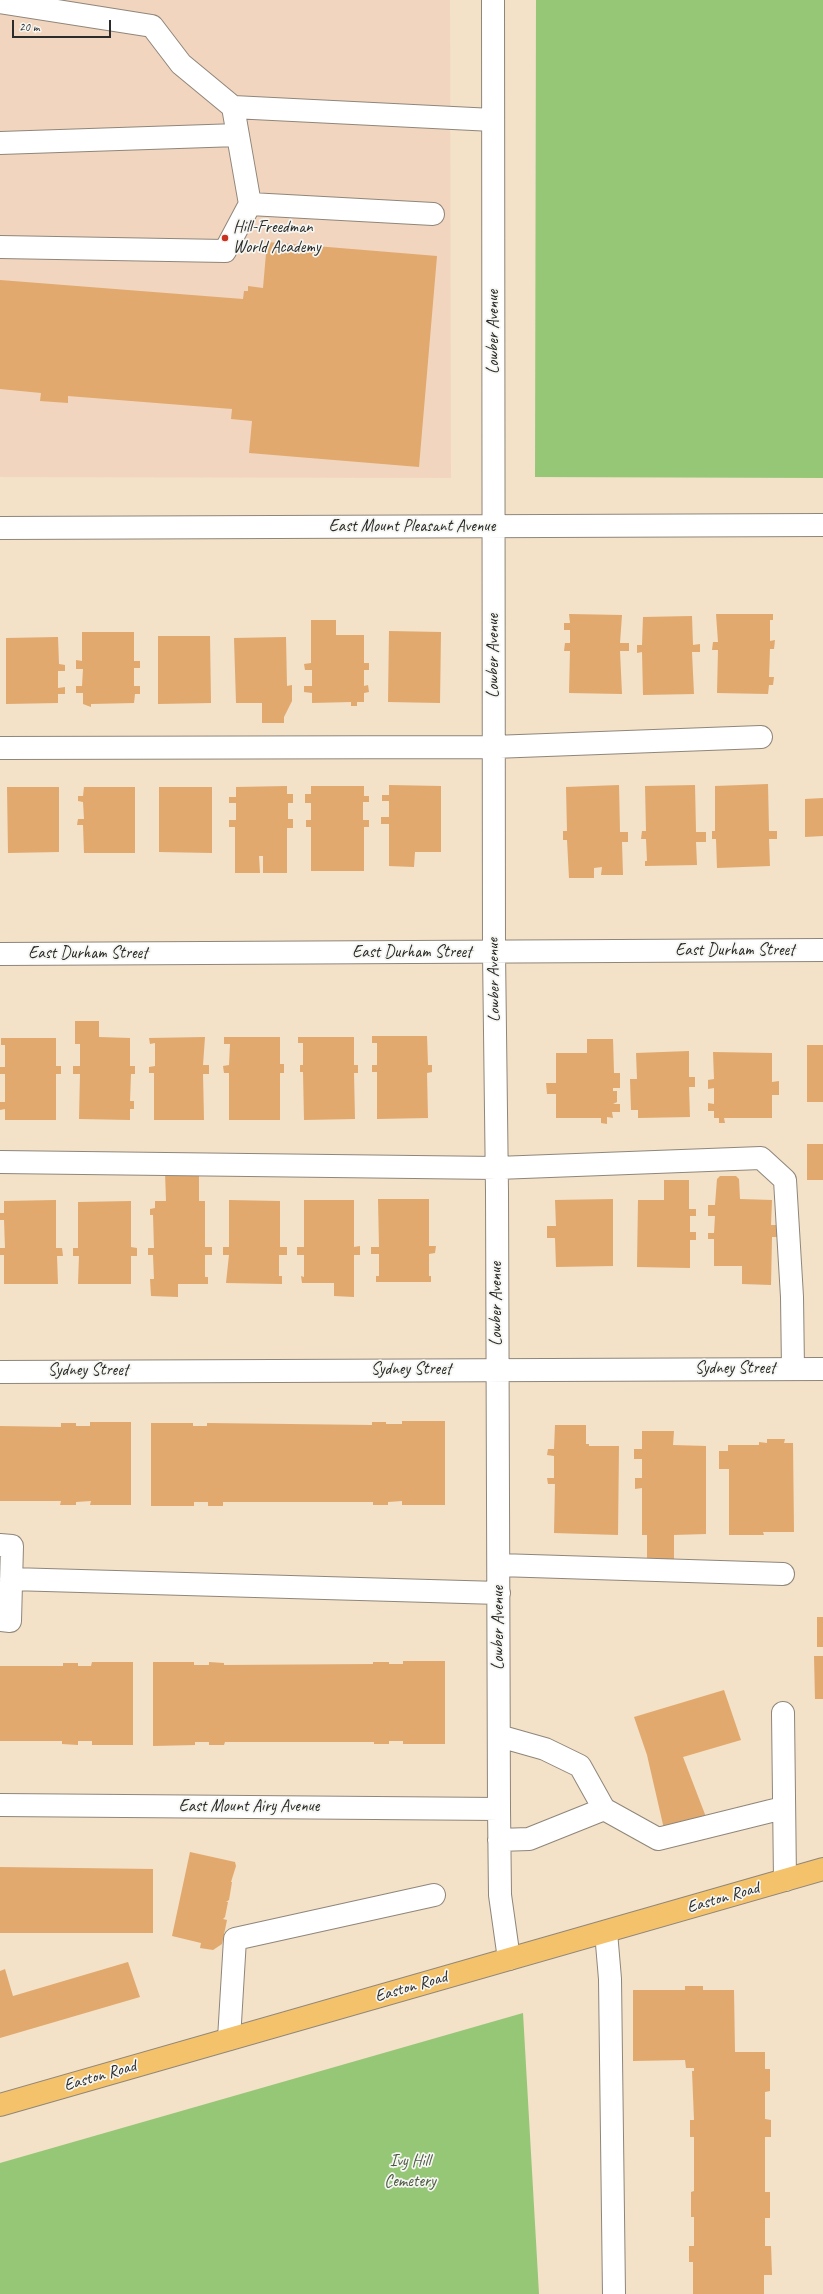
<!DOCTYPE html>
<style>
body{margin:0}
#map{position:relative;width:823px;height:2294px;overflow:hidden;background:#f3e1c8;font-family:Caveat,sans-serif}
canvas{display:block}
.scale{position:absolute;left:12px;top:20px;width:99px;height:18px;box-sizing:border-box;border:2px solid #2b2b2b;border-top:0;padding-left:5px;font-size:12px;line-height:14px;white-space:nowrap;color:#2b2b2b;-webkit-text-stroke:3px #f6f6f2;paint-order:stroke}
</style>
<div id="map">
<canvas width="823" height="2294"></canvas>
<div class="scale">20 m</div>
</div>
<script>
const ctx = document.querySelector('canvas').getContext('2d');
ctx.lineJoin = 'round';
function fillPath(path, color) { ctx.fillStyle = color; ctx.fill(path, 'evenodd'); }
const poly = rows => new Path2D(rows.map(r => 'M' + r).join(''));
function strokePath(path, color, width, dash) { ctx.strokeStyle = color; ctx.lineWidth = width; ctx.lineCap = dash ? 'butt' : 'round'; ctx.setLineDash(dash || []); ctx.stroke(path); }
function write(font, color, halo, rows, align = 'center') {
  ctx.font = font + ' Caveat,sans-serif'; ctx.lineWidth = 3.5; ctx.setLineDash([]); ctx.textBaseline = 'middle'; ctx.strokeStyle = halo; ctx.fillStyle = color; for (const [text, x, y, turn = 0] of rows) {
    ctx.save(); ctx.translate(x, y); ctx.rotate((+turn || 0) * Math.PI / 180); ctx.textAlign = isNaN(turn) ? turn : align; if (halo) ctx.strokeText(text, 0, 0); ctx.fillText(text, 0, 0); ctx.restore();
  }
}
fillPath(poly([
 [0,0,450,0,451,478,0,477]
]), '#f2d5be');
fillPath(poly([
 [536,0,823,0,823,478,535,477],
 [523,2013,539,2294,0,2294,0,2163]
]), '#95c777');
fillPath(poly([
 [267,242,437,256,419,467,249,453,252,421,231,419,232,409,68,396,68,403,40,401,41,393,0,389,0,280,243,299,244,291,248,291,248,286,263,288],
 [569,614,622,615,620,643,629,643,629,651,620,651,622,694,569,693,570,651,564,651,565,643,570,643,570,630,564,630,564,623,570,623],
 [716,614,773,614,773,620,770,620,770,641,775,640,774,649,770,649,769,677,774,677,773,685,769,685,768,694,717,693,718,650,712,650,713,642,718,642],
 [692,616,693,645,700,644,700,652,692,652,694,694,643,695,642,652,637,653,637,645,642,645,643,617],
 [311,620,336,620,336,635,364,635,364,663,369,663,369,670,364,670,364,686,368,685,369,692,364,693,364,702,357,702,357,706,351,706,351,702,312,703,312,693,304,692,304,686,312,686,312,670,305,670,304,664,311,663],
 [389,631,441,632,440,703,388,702],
 [82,632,134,632,134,661,140,661,140,668,134,668,134,686,140,686,140,694,135,694,134,703,91,704,91,707,83,704,83,693,76,693,76,686,82,686,83,669,76,669,76,660,82,661],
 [158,636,210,636,211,703,158,704],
 [58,637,59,664,65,665,65,671,58,671,58,688,65,687,65,694,58,694,58,703,6,704,6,638],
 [286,637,287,686,292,685,292,701,284,717,284,723,262,723,262,703,236,703,234,638],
 [768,784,769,831,777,831,777,839,769,839,770,866,717,868,716,839,712,839,712,831,715,831,715,786],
 [389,785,441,786,441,852,415,852,414,867,389,866,389,824,381,824,381,817,389,817,389,801,382,801,382,795,389,795],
 [619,785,620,832,628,832,628,842,622,842,623,875,601,875,602,867,594,868,594,878,569,878,567,840,563,840,563,831,567,831,566,787],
 [695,785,696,832,706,832,706,842,696,842,697,865,645,866,645,861,647,861,646,839,641,839,642,831,646,831,645,786],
 [287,786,287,794,293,794,293,803,288,803,288,819,293,819,293,828,287,828,287,873,263,873,263,856,259,856,260,873,235,873,235,827,229,827,229,820,236,820,236,803,229,803,229,797,236,797,236,787],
 [311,786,364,786,364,796,369,796,369,802,363,802,363,820,369,820,369,827,364,827,364,871,311,871,311,827,306,827,306,820,311,820,311,803,305,803,305,794,311,794],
 [7,787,59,787,59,852,8,853],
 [84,787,135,787,135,853,84,853,83,825,77,825,78,819,84,819,83,802,78,801,78,796,83,796],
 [159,787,212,787,212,853,159,852],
 [823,798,823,836,805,837,805,799],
 [75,1021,99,1021,99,1037,130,1038,130,1066,135,1066,135,1074,131,1074,130,1101,134,1101,134,1109,130,1109,130,1120,79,1119,80,1074,73,1074,73,1066,80,1066,80,1044,75,1044],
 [372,1036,427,1036,428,1065,432,1065,432,1072,427,1073,428,1118,377,1119,377,1072,372,1072,372,1065,377,1065,377,1043,372,1043],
 [205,1037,203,1065,209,1065,209,1074,203,1074,204,1120,154,1120,154,1073,149,1073,149,1067,155,1066,155,1043,150,1044,149,1038],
 [224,1037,280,1037,280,1064,284,1064,284,1073,280,1073,280,1120,229,1120,229,1073,224,1073,223,1066,229,1065,230,1044,224,1044],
 [298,1037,354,1037,354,1065,358,1065,358,1073,354,1073,355,1119,304,1120,303,1072,300,1072,300,1065,303,1065,303,1043,298,1043],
 [1,1038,56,1038,56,1066,61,1066,61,1074,56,1074,56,1120,5,1120,5,1109,0,1110,0,1102,5,1102,5,1074,0,1074,0,1067,5,1067,5,1045,1,1045],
 [587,1039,613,1039,614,1073,620,1073,620,1088,613,1088,613,1091,617,1091,617,1102,613,1104,620,1104,620,1112,612,1112,613,1118,607,1117,607,1124,601,1123,601,1118,556,1118,556,1094,547,1094,546,1083,556,1083,556,1053,587,1053],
 [807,1045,823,1045,823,1102,807,1102],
 [689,1051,689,1077,695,1077,695,1087,689,1087,690,1117,638,1118,638,1110,631,1110,630,1079,637,1079,636,1053],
 [713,1052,772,1053,772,1082,779,1081,779,1095,772,1095,772,1118,724,1118,725,1123,719,1123,719,1118,714,1118,714,1111,708,1111,708,1103,714,1104,714,1088,708,1089,708,1080,714,1079],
 [807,1144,823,1144,823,1180,807,1180],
 [199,1171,199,1201,205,1201,205,1247,212,1247,212,1255,205,1255,205,1277,208,1277,208,1284,178,1284,178,1297,151,1296,150,1279,154,1279,153,1255,148,1255,148,1248,154,1248,153,1215,150,1215,150,1209,155,1208,155,1201,166,1201,165,1172],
 [720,1176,736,1176,739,1179,740,1199,772,1200,771,1225,783,1225,783,1237,772,1237,771,1285,742,1284,742,1266,714,1266,714,1239,708,1239,708,1233,714,1233,715,1216,708,1216,708,1205,715,1205,717,1179],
 [664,1180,689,1180,689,1209,696,1209,696,1216,690,1216,690,1232,696,1232,696,1240,690,1240,690,1268,637,1267,638,1200,664,1200],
 [378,1199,429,1199,429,1246,436,1246,435,1253,429,1254,429,1276,431,1276,431,1282,376,1282,376,1276,379,1276,379,1254,371,1254,371,1247,379,1247],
 [613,1199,613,1266,556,1267,555,1238,547,1238,547,1226,556,1226,555,1200],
 [56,1200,56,1248,62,1248,63,1256,57,1256,58,1284,4,1284,4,1255,0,1255,0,1248,5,1248,4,1220,0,1220,0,1213,4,1213,4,1201],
 [229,1200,280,1201,280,1247,287,1247,287,1255,279,1255,279,1276,282,1276,282,1284,226,1283,229,1255,223,1255,223,1247,229,1247],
 [304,1200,354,1200,354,1247,360,1246,360,1255,354,1255,354,1297,334,1296,334,1283,302,1283,301,1276,304,1277,304,1255,297,1255,297,1247,304,1247],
 [131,1201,131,1247,137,1248,137,1256,131,1256,131,1284,78,1284,79,1256,73,1256,73,1248,78,1248,78,1202],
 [402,1421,445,1421,445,1505,402,1505,402,1501,388,1502,388,1505,373,1505,373,1502,223,1502,223,1506,208,1506,208,1502,194,1502,194,1506,151,1506,151,1423,193,1423,193,1426,207,1426,207,1423,372,1425,372,1422,386,1422,386,1424,402,1424],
 [90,1422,131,1422,131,1505,90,1505,91,1501,76,1502,76,1505,60,1505,61,1501,0,1501,0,1426,61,1427,61,1423,76,1423,76,1426,90,1426],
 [555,1425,586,1425,586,1444,589,1444,589,1446,619,1446,618,1535,554,1533,555,1484,548,1484,547,1478,554,1478,554,1456,547,1455,548,1449,554,1449],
 [642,1431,674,1431,673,1445,706,1446,706,1534,674,1535,674,1561,647,1561,647,1535,642,1535,642,1488,635,1489,635,1478,642,1478,642,1459,634,1459,634,1449,642,1449],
 [767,1439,785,1439,784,1443,793,1443,794,1532,763,1532,764,1535,729,1535,729,1469,719,1469,719,1451,728,1451,728,1445,759,1445,759,1442,767,1443],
 [817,1617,823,1617,823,1647,817,1647],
 [814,1656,823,1656,823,1699,815,1699],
 [403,1661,445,1661,445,1744,403,1744,403,1741,389,1741,389,1744,374,1744,374,1742,225,1742,224,1745,209,1745,209,1742,195,1742,195,1745,153,1746,153,1662,194,1662,194,1665,209,1665,209,1662,224,1663,224,1665,373,1664,373,1662,389,1662,389,1664,403,1664],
 [92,1662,133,1662,133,1745,92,1745,92,1741,78,1741,78,1745,62,1744,62,1741,0,1741,0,1666,63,1666,63,1663,78,1663,78,1666,91,1666],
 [724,1690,741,1740,683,1757,706,1817,664,1829,647,1755,634,1717],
 [190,1852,235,1862,236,1866,231,1882,232,1882,229,1900,226,1902,228,1902,225,1917,223,1919,227,1920,222,1944,213,1950,200,1948,201,1943,172,1936],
 [0,1867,153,1869,153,1933,0,1933],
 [128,1962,140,1997,0,2038,0,1971,5,1969,13,1996],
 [685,1986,703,1986,703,1990,734,1990,735,2052,765,2052,765,2069,770,2069,770,2091,765,2092,765,2119,771,2120,771,2137,765,2137,765,2192,770,2192,770,2218,765,2218,765,2246,771,2246,772,2275,764,2275,764,2294,693,2294,693,2262,689,2262,689,2246,694,2246,694,2217,691,2217,691,2192,694,2191,694,2137,690,2137,690,2120,694,2120,692,2071,694,2071,694,2068,686,2068,685,2060,633,2061,633,1990,685,1990]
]), '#e1a96d');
const minor = poly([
 [493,0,494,952,497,1191,499,1809,500,1895,509,1959],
 [0,2,152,26,181,64,233,107,493,120],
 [233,107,250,204,433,214],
 [0,143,238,135],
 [0,247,225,251,250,204],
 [0,528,823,525],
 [0,748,493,747,761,737],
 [0,954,823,950],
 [0,1162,497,1168,761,1158,785,1180,792,1297,793,1369],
 [0,1372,823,1369],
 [0,1545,12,1546,10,1621,0,1620],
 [499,1565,783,1574],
 [11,1579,499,1593],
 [783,1713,785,1880],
 [499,1736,545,1749,580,1766,604,1809],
 [0,1805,499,1809],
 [499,1840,529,1839,604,1809,658,1839,783,1808],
 [606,1932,610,1979,614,2294],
 [229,2039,235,1939,434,1895]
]);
const major = poly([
 [0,2105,823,1869]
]);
strokePath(minor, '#8f867a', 24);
strokePath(major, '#8f867a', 24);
strokePath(minor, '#fff', 22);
strokePath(major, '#f3c26a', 22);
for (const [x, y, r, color] of [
 [225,238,4,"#c8321e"]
]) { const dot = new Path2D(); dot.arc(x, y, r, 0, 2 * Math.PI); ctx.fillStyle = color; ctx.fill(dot); strokePath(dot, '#f6f6f2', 1.5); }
write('17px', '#2b2b2b', '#f6f6f2', [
 ["Hill-Freedman",233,228],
 ["World Academy",233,248]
], 'left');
write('17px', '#2b2b2b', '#f6f6f2', [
 ["Lowber Avenue",494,332,-90],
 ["East Mount Pleasant Avenue",412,527],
 ["Lowber Avenue",494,656,-90],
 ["East Durham Street",735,951],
 ["East Durham Street",412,953],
 ["East Durham Street",88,954],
 ["Lowber Avenue",494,980,-91],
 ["Lowber Avenue",497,1304,-90],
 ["Sydney Street",735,1369],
 ["Sydney Street",411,1370],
 ["Sydney Street",88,1371],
 ["Lowber Avenue",499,1628,-90],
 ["East Mount Airy Avenue",249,1807],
 ["Easton Road",723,1898,-16],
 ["Easton Road",411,1987,-16],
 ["Easton Road",100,2076,-16]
]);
write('17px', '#4b5a42', '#f6f6f2', [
 ["Ivy Hill",410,2162],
 ["Cemetery",410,2182]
]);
</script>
